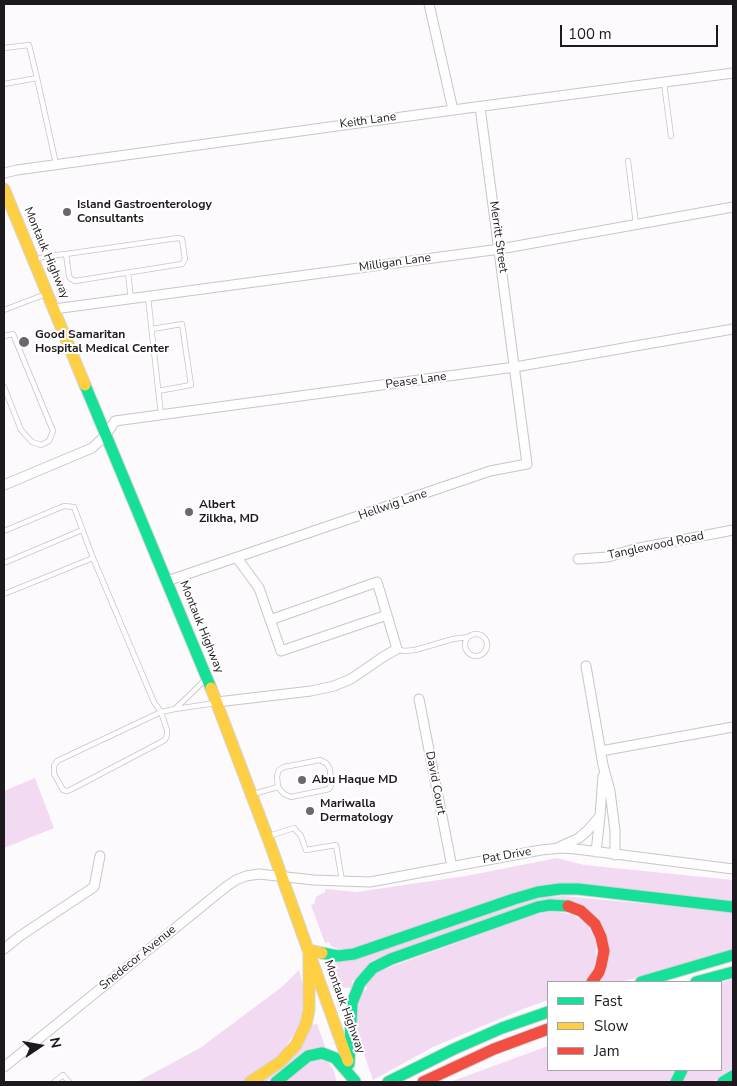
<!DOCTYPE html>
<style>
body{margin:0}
#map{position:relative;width:737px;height:1086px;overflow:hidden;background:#fcfafc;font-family:"Nunito Sans",sans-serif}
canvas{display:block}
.frame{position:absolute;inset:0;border:5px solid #1e181f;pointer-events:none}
.legend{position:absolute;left:547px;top:981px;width:175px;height:90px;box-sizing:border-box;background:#fff;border:1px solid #a5a3a5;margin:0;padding:6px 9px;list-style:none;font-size:15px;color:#1e181f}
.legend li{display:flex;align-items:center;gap:10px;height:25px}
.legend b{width:25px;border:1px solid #a5a3a5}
.north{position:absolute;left:15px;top:1021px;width:50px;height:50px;-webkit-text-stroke:4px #fff;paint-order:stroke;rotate:78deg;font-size:14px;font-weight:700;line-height:20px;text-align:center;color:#1e181f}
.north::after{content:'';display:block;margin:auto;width:18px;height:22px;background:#1e181f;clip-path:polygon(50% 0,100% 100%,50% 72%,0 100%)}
.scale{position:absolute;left:560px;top:25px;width:158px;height:22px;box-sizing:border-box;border:2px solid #1e181f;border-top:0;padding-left:6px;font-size:15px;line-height:18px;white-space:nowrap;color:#1e181f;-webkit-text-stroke:4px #fff;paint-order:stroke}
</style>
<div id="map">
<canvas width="737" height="1086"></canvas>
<div class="frame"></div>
<ul class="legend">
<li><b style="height:6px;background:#16e098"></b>Fast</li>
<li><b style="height:6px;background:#ffcf43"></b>Slow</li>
<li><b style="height:6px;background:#f24e42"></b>Jam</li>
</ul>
<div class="north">N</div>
<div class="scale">100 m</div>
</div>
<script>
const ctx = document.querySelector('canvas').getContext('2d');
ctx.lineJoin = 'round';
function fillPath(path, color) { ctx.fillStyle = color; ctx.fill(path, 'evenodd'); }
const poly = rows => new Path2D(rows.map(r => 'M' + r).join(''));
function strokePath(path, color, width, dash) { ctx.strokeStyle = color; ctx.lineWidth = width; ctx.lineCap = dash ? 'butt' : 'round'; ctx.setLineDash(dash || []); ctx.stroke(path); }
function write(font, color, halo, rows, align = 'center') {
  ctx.font = font + ' "Nunito Sans",sans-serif'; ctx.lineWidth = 4; ctx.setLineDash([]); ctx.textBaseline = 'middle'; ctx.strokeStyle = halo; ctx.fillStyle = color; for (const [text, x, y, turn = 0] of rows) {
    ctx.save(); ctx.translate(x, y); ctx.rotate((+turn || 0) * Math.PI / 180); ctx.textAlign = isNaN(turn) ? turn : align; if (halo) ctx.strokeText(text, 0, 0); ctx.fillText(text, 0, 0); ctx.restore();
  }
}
fillPath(poly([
 [35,778,54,828,4,848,4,791],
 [557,858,584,865,733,880,733,903,573,886,355,949,336,951,337,948,331,946,329,942,325,943,311,905,314,904,316,897,325,892,325,889,356,892,466,876],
 [563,896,733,912,733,951,621,982,597,982,603,933,556,900,357,979,354,979,352,982,353,984,351,988,340,987,334,969,338,968,335,962,539,898],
 [553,911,573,915,587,924,596,941,596,958,592,974,585,982,548,982,548,1000,523,1009,433,1047,373,1080,357,1033,355,1019,361,990,365,991,367,988,365,984,377,972,534,915],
 [299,970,304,989,301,1024,279,1056,252,1077,242,1082,137,1082,200,1048,283,986],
 [733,979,733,1070,712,1082,680,1082,685,1070,721,1070,721,983],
 [317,1024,325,1046,323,1050,297,1061,266,1082,260,1082,310,1025],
 [548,1046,548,1070,675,1070,669,1082,450,1082],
 [321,1058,328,1062,333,1069,337,1082,285,1082,312,1059]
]), '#f2daf3');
const lane = poly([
 [4,48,29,45,37,78],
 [664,83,671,136],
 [4,84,37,78,56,164],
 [628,161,636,224],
 [35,260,46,256,66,254,178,238,182,239,185,259,182,264,75,281,71,279,69,276,66,254],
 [128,273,131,299],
 [148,297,161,415],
 [4,310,46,294],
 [152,329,182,324,191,385,158,391],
 [4,336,13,334,53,431,49,441,41,445,32,442,21,430,4,387],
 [4,531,64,506,74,507,93,558,154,702,161,712,175,709,216,703],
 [4,563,82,530],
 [4,594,93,558],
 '465 645a11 11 0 1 1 22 0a11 11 0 1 1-22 0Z',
 [397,649,404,651,415,650,453,639,468,637],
 [176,708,205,680],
 [161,712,167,730,167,735,165,740,72,789,67,791,63,790,54,774,54,766,57,761,161,712],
 [253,794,278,787,284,794,291,797,325,790,329,789,331,785,330,769,326,763,320,760,284,767,279,770,277,776,278,787],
 [269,836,294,828,301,836,306,850,336,845,342,881],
 [54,1082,63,1075,69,1082]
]);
const street = poly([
 [429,4,453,110],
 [4,173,17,170,453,110,733,73],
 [54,309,500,249,733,207],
 [4,485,92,448,105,436,115,421,515,367,733,329],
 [237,558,259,588,281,651,387,615,377,582,270,620],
 [578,559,608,557,634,549,733,530],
 [167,581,490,471,527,464,480,107],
 [586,666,603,765,610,791,615,831,615,855],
 [419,699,452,867],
 [217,702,311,691,334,686,351,679,383,657,397,649,387,615],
 [601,751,733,727],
 [559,847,579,838,587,831,600,816],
 [596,852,600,816,603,776],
 [4,949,20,936,94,887,100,856],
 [4,1067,227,886,236,880,246,876,259,874,314,880,370,882,541,850,561,848,576,849,733,869]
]);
const fast = poly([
 [85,385,211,688],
 [322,953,338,956,354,954,514,899,538,892,560,889,578,889,733,907],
 [641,982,733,955],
 [696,982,733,972],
 [349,1064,352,1003,360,983,373,968,391,959,538,907,550,905,568,906],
 [276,1082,308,1056,322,1053,335,1058,355,1081],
 [388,1082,454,1049,502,1028,548,1012],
 [676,1082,682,1070],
 [723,1082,733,1076]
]);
const slow = poly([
 [4,189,85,385],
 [211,688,269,841,348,1061],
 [250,1082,280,1062,296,1045,306,1024,309,1010,309,950,322,953]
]);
const jam = poly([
 [568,906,581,911,595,924,601,937,604,951,601,966,599,972,592,982],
 [423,1082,494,1049,548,1029]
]);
strokePath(lane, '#c9c5c9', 6);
strokePath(street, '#c9c5c9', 11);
strokePath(fast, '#d6d4d6', 13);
strokePath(slow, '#d6d4d6', 13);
strokePath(jam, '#d6d4d6', 13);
strokePath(lane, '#fffeff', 4.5);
strokePath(street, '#fffeff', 9);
strokePath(fast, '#16e098', 11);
strokePath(slow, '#ffcf43', 11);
strokePath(jam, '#f24e42', 11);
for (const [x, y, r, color] of [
 [67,212,5,"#6c676c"],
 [24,342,6,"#6c676c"],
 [189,512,5,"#6c676c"],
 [302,780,5,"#6c676c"],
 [310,811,5,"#6c676c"]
]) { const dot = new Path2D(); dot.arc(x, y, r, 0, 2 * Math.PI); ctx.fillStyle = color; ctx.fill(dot); strokePath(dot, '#fff', 2); }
write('12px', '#1e181f', '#fff', [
 ["Keith Lane",368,121,-8],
 ["Merritt Street",498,237,82],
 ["Montauk Highway",46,253,67],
 ["Milligan Lane",395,263,-8],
 ["Pease Lane",416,381,-8],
 ["Hellwig Lane",393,505,-19],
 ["Tanglewood Road",656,546,-12],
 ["Montauk Highway",201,627,68],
 ["David Court",435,783,79],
 ["Pat Drive",507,856,-10],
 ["Snedecor Avenue",138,958,-39],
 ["Montauk Highway",344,1007,70]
]);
write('bold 12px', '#1e181f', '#fff', [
 ["Island Gastroenterology",77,205],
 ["Consultants",77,219],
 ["Good Samaritan",35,335],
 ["Hospital Medical Center",35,349],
 ["Albert",199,505],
 ["Zilkha, MD",199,519],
 ["Abu Haque MD",312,780],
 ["Mariwalla",320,804],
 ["Dermatology",320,818]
], 'left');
</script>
